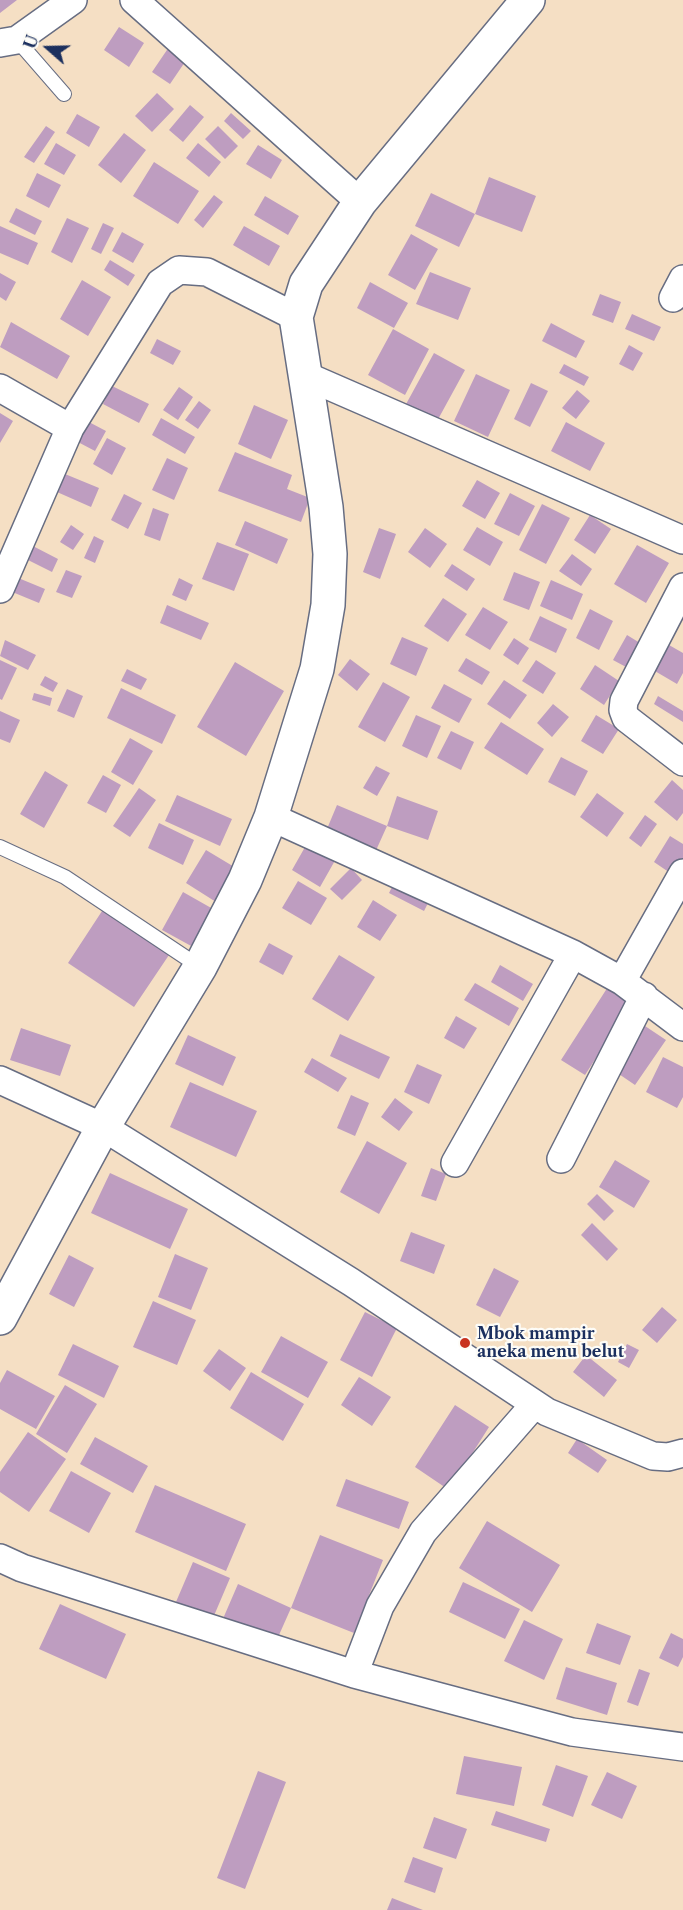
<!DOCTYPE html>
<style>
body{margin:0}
#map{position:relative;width:683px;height:1910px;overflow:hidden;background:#f5dfc4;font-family:"Libre Caslon Text",serif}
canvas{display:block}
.north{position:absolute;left:18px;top:18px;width:60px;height:60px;-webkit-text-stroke:4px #fdfcf7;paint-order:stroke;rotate:290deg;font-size:16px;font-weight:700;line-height:24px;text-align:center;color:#1b2f5e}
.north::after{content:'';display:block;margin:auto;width:21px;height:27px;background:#1b2f5e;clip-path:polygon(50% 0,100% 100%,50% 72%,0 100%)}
</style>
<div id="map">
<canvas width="683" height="1910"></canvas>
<div class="north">U</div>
</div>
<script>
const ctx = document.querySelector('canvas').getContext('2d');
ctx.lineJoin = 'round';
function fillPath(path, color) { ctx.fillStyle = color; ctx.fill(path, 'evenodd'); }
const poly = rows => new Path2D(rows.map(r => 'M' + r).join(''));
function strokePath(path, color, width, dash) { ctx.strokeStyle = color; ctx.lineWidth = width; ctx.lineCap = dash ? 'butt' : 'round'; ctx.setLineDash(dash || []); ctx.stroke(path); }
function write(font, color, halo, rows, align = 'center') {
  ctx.font = font + ' "Libre Caslon Text",serif'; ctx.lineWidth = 4.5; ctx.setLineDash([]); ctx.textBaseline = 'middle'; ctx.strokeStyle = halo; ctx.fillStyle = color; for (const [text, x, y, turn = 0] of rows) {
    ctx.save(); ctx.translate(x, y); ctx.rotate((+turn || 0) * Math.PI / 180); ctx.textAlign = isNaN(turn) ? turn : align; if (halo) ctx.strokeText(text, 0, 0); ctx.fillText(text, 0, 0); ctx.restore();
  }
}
fillPath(poly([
 [0,0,17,0,0,13],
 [119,27,144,43,129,67,104,50],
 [169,47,187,59,170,84,152,72],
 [157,93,174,109,152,132,135,116],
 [190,105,204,117,183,142,169,130],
 [231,113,251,131,243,139,224,121],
 [77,114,100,127,89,147,66,133],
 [46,126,55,132,34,163,24,157],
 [218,126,238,146,225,159,205,139],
 [124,133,146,150,121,183,98,165],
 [56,143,76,155,64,175,44,164],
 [198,143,221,162,209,177,186,158],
 [258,145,282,160,271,179,246,164],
 [154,162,199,191,178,224,133,196],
 [37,173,61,185,49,208,26,196],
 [489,177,536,196,522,232,475,214],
 [431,193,475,214,459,247,415,226],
 [214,195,223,202,203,228,194,220],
 [265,196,299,216,288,235,254,215],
 [16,208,42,221,35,235,9,222],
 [67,218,89,228,72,263,51,252],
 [103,223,114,228,101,254,91,249],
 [0,226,38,243,28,265,0,253],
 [244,226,280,246,269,266,233,245],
 [122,232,144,244,133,263,112,251],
 [411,234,438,249,415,290,388,275],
 [110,260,135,275,128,286,104,270],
 [430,272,471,288,458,320,416,304],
 [0,273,16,282,6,301,0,297],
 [82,280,111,297,88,336,60,319],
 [370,282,408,303,394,328,357,308],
 [600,294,621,302,613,323,592,315],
 [632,314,661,327,654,341,625,329],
 [11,322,70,356,57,379,0,347],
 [551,323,585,341,576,358,542,341],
 [393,329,429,349,405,395,368,375],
 [157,339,181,351,173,365,150,353],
 [629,345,643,353,633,371,619,364],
 [434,353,465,370,436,423,405,406],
 [564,364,589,377,584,386,559,373],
 [476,374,510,390,488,437,454,421],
 [531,383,548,391,530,427,514,419],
 [112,386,149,404,139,423,103,404],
 [179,387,193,397,178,420,163,410],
 [577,390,590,401,576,419,562,408],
 [199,401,211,410,198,429,185,420],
 [254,405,288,420,271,459,238,444],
 [0,413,13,421,0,443],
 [161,418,195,437,185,454,152,435],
 [87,421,106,431,95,451,76,441],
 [566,422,605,443,590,471,551,451],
 [107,438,126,448,112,475,93,464],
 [235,452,292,475,287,489,310,498,301,522,218,491],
 [167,458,188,468,174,500,152,490],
 [65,474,99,488,91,507,57,492],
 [477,480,500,493,485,519,462,506],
 [510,493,535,506,519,536,494,524],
 [124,494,142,503,128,529,111,520],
 [542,504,570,518,546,564,519,550],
 [153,508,169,514,160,541,144,535],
 [590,515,611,529,595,554,574,540],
 [245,521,288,539,277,564,235,545],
 [71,525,84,534,73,550,60,542],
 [477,527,503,542,490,566,463,550],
 [379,528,396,534,380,579,363,572],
 [425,528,447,544,430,568,408,552],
 [94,536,104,541,95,563,84,558],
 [217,542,249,554,234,591,202,579],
 [29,544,58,559,52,572,22,557],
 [637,545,669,563,646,603,614,584],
 [572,554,592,569,581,586,559,571],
 [452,564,475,579,467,591,444,576],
 [66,570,82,576,72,598,56,592],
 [514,572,540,582,529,610,503,600],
 [11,575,45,589,39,603,5,589],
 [179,578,193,585,186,601,172,595],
 [551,580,583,594,572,620,540,606],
 [443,598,467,614,448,642,424,626],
 [167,605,209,623,201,640,160,623],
 [483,607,508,622,490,650,465,635],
 [590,609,613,621,599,650,576,638],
 [540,616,567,629,556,653,529,640],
 [627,635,640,643,626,667,613,660],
 [402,637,428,648,416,676,390,664],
 [514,638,529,648,518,665,503,655],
 [5,640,36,655,28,670,0,656],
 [662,641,683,653,683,673,677,684,648,667],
 [466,658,490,672,482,685,458,671],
 [350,659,370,674,357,691,338,675],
 [0,660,17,668,2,700,0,699],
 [536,660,556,673,543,694,522,681],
 [235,662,284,691,246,756,197,727],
 [595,665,619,681,604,705,580,689],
 [127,669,147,679,141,690,121,681],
 [45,676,58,683,53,692,40,685],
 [504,680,527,695,510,719,487,704],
 [383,682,410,697,385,742,358,727],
 [444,684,472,699,459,723,431,708],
 [121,688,176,715,162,744,107,718],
 [67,689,83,696,74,718,57,711],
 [34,693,52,698,50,706,32,700],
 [658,696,683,711,683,722,654,704],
 [553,704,569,717,552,737,537,723],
 [0,711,20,720,10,743,0,739],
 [416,715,441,726,427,758,402,746],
 [596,715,619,729,603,754,581,741],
 [501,722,544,749,527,775,484,748],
 [451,731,474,742,461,770,437,758],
 [130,738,153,751,133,785,111,772],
 [561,757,588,771,575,796,548,782],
 [376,766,390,773,377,796,363,788],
 [45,771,68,785,44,828,20,814],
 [103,775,121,785,106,813,87,803],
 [672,780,683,790,683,813,677,821,654,802],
 [139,788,156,800,130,837,113,826],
 [597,793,624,813,607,837,580,817],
 [177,795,232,819,220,846,165,821],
 [397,796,438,811,428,840,387,826],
 [337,805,387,826,373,857,324,836],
 [645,815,657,824,641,847,629,838],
 [159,823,194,840,183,865,148,848],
 [670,836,683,844,683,866,676,877,654,862],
 [309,840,337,857,320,887,292,870],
 [206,850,236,868,216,902,186,883],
 [351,868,362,880,342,900,330,889],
 [396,879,431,897,424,911,389,893],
 [298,881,327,898,311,925,282,908],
 [183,892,213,909,193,947,162,930],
 [373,900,397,915,380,941,357,927],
 [104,908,171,952,134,1007,68,963],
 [269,943,293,956,283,975,259,962],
 [339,955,375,977,348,1021,312,999],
 [500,965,533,984,523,1001,491,982],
 [613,979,637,994,585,1075,561,1060],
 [475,983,519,1008,509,1026,464,1000],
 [456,1016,477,1028,464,1049,444,1038],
 [645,1026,666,1040,635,1085,613,1070],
 [21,1028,71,1045,60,1076,10,1060],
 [340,1034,390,1057,379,1079,330,1056],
 [188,1035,236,1057,223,1086,175,1064],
 [663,1057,683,1067,683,1097,677,1108,646,1092],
 [312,1058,347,1078,338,1092,304,1072],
 [417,1064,442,1075,429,1104,404,1092],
 [190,1082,257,1111,236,1157,170,1127],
 [351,1095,369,1103,355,1136,337,1128],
 [395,1098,413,1112,399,1131,381,1117],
 [367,1141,407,1163,379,1214,340,1192],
 [615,1160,650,1181,634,1208,599,1187],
 [431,1168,446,1174,436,1201,421,1196],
 [110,1173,188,1209,170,1249,91,1213],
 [597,1194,614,1211,604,1221,587,1204],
 [592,1223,618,1249,607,1261,581,1235],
 [411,1232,445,1245,434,1274,400,1261],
 [175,1254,208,1268,191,1310,158,1297],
 [69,1255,94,1268,74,1307,49,1294],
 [494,1268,519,1281,500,1317,476,1305],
 [153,1301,196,1320,177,1365,133,1347],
 [662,1307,677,1320,657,1343,642,1330],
 [365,1312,397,1328,372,1377,340,1360],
 [281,1336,328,1362,308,1398,261,1372],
 [73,1344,119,1366,104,1398,58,1375],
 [627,1344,639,1350,629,1368,618,1362],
 [219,1349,246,1368,230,1391,203,1371],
 [586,1355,617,1380,604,1397,573,1372],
 [7,1370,55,1396,36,1429,0,1409,0,1383],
 [251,1372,304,1404,283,1441,230,1408],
 [359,1377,391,1397,372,1426,341,1405],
 [65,1385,97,1404,67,1453,36,1434],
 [455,1405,489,1427,449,1490,415,1467],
 [28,1432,66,1459,29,1512,0,1492,0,1472],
 [95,1437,148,1466,133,1493,80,1464],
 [577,1439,607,1460,598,1473,568,1453],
 [71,1471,111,1493,89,1533,49,1511],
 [346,1479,409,1502,399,1529,336,1506],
 [155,1485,246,1524,226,1571,135,1532],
 [487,1521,560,1565,532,1612,459,1568],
 [320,1535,383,1560,354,1633,291,1608],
 [193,1562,230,1578,213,1618,176,1602],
 [463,1582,520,1609,505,1639,449,1612],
 [238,1584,291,1608,275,1644,222,1621],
 [60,1604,126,1634,106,1679,39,1649],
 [524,1620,563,1639,544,1680,504,1661],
 [597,1623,631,1636,620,1665,586,1653],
 [671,1633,683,1639,683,1657,678,1667,659,1658],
 [566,1667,617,1683,607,1715,556,1699],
 [639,1669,650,1673,638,1706,627,1702],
 [464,1756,522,1767,514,1806,456,1794],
 [556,1765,588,1776,573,1817,542,1805],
 [258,1771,286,1782,245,1889,217,1878],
 [607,1772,637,1786,622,1819,591,1805],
 [496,1811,550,1829,546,1842,491,1825],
 [434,1817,467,1829,456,1859,423,1848],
 [413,1857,443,1868,435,1893,404,1882],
 [392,1898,423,1910,387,1910]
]), '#be9dc0');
const service = poly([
 [17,40,64,94],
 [0,847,65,877,200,967]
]);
const minor = poly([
 [134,0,360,202],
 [0,43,17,40,73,0],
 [673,298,683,279],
 [304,375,683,540],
 [0,388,70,428],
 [683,587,624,701,623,710,626,718,683,762],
 [0,589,70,428,160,283,179,270,207,272,296,317],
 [271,817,573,954,622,981,683,1027],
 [622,981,683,873],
 [0,1080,103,1127,351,1282,547,1412,653,1456,668,1457,683,1453],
 [561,1159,644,996],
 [455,1163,573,954],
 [0,1558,22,1568,354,1674,572,1732,683,1747],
 [354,1674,380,1606,423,1532,534,1405]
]);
const tertiary = poly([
 [0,1318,103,1127,200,967,245,880,271,817,317,669,328,605,330,554,326,507,296,317,306,284,360,202,528,0]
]);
strokePath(service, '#676d82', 16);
strokePath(minor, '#676d82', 30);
strokePath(tertiary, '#676d82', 36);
strokePath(service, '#fff', 14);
strokePath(minor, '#fff', 27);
strokePath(tertiary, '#fff', 33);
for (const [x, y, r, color] of [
 [465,1343,6,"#c8321e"]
]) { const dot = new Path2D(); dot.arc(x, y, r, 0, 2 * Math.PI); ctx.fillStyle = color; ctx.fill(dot); strokePath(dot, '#fdfcf7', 2); }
write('bold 16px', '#1b2f5e', '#fdfcf7', [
 ["Mbok mampir",477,1334],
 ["aneka menu belut",477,1352]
], 'left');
</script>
